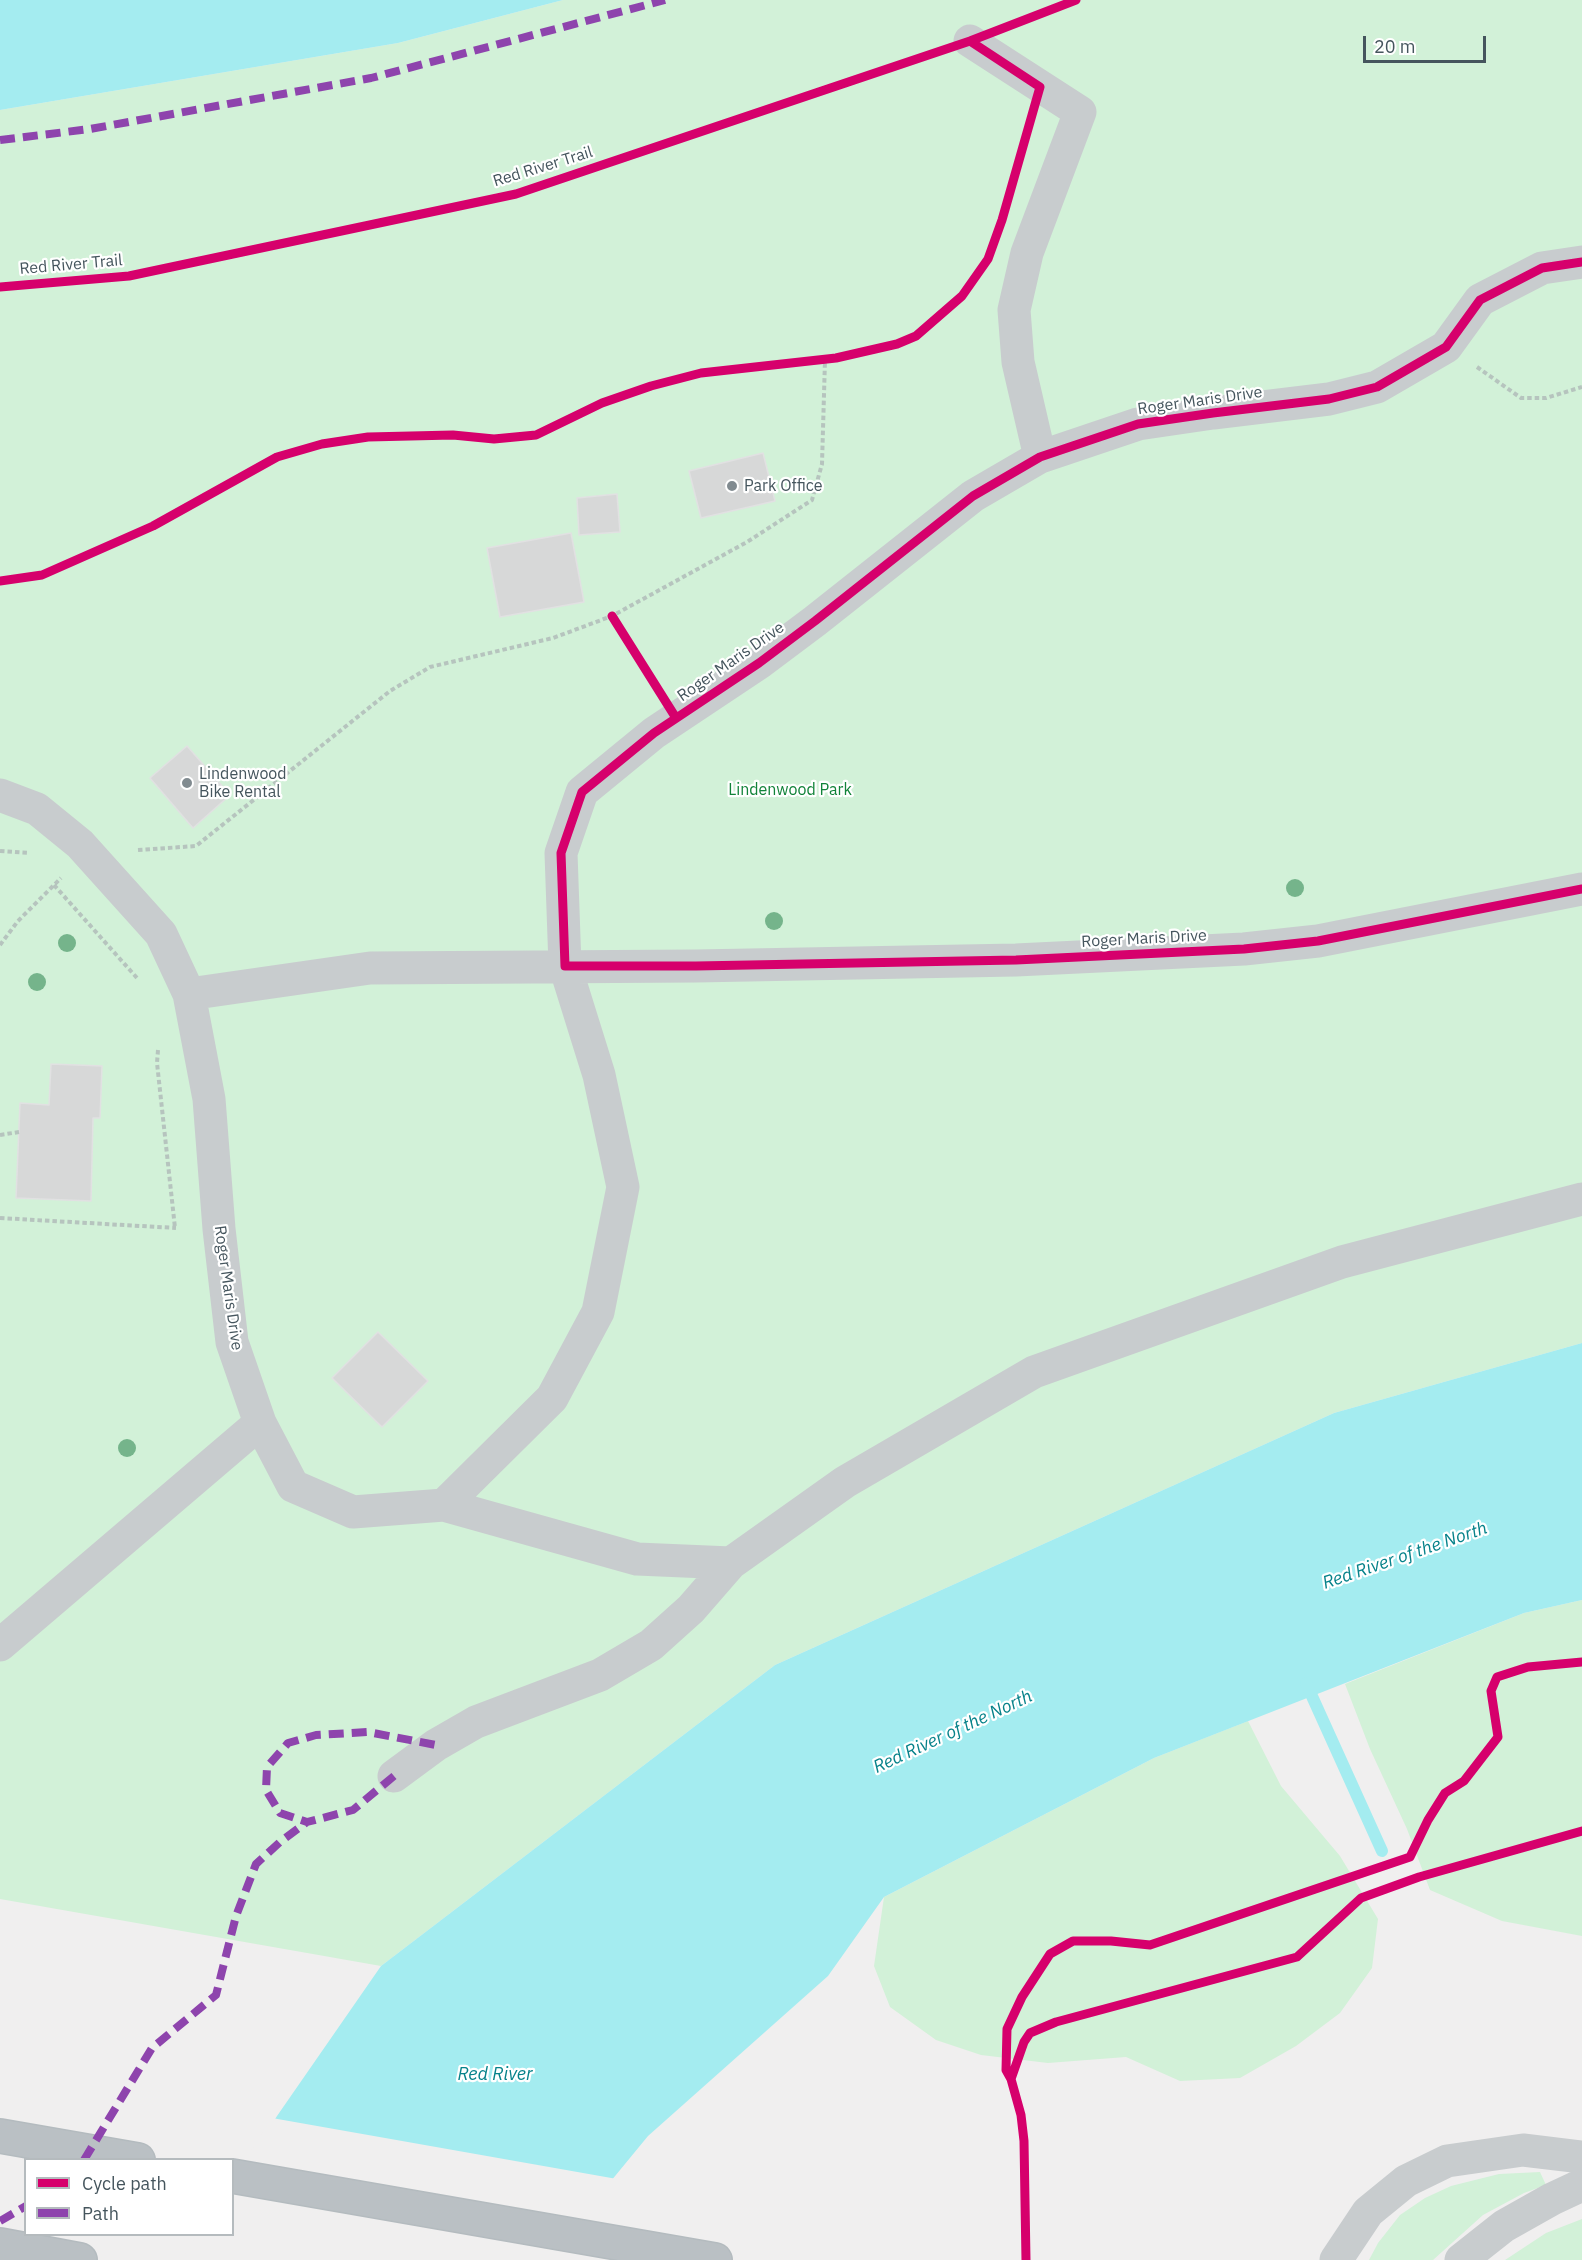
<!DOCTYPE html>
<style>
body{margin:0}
#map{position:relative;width:1582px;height:2260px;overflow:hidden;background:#f0efef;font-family:"IBM Plex Sans",sans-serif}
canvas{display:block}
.legend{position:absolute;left:24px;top:2158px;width:210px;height:78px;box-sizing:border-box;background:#fff;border:2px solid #b5bbbe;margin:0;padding:8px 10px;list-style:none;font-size:18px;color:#45555d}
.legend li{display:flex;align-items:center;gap:12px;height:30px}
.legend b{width:30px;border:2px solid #b5bbbe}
.scale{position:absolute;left:1363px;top:36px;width:123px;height:27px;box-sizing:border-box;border:3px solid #45555d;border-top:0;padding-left:8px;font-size:18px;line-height:21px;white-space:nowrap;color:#45555d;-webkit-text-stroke:4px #fff;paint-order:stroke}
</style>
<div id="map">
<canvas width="1582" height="2260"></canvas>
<ul class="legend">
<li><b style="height:8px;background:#d6006c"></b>Cycle path</li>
<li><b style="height:8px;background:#8e44ad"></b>Path</li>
</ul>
<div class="scale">20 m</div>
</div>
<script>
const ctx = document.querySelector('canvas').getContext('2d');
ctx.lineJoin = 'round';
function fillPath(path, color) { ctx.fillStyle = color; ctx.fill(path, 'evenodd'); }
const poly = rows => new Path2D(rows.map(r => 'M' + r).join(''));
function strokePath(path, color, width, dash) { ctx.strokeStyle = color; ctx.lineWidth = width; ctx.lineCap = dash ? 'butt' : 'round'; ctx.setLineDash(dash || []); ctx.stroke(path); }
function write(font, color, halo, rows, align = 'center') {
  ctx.font = font + ' "IBM Plex Sans",sans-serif'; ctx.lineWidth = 4.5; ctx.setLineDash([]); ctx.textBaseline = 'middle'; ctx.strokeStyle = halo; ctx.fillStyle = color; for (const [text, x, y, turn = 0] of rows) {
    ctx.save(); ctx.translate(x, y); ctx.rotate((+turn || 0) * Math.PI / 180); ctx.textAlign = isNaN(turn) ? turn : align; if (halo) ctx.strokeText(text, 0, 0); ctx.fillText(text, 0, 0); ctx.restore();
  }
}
fillPath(poly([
 [563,0,1582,0,1582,1343,1334,1413,775,1665,381,1966,0,1899,0,110,398,43],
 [1582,1600,1582,1936,1502,1921,1430,1890,1407,1829,1370,1749,1345,1684,1524,1613],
 [1248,1721,1281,1786,1340,1856,1378,1919,1372,1968,1340,2013,1296,2046,1240,2078,1180,2081,1126,2057,1048,2063,981,2055,936,2040,890,2007,874,1966,884,1897,1154,1758],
 [1540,2172,1546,2185,1524,2193,1483,2215,1433,2260,1369,2260,1378,2243,1400,2215,1425,2198,1451,2186,1499,2174],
 [1582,2219,1582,2260,1505,2260,1546,2233]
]), '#d2f1d8');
fillPath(poly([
 [0,0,563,0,398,43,0,110],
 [1582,1343,1582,1600,1524,1613,1154,1758,884,1897,828,1976,648,2136,546,2260,185,2260,232,2234,233,2186,277,2116,381,1966,775,1665,1334,1413]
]), '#a4ecf0');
fillPath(poly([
 [272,2118,617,2179,550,2260,182,2260,198,2234,232,2234,232,2180]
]), '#f0efef');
strokePath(poly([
 [1306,1683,1382,1851]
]), '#a4ecf0', 12);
const building = poly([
 [763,453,775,501,701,518,689,471,763,453],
 [617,494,620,532,579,535,577,498,617,494],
 [571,533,584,602,500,617,487,548,571,533],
 [187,746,230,795,193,828,150,778,187,746],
 [51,1064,102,1066,100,1118,93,1118,91,1201,16,1198,20,1103,49,1105,51,1064],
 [378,1332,428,1381,382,1427,332,1378,378,1332]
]);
fillPath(building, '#d7d8d8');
strokePath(building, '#e1e1e2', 1.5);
const highway = poly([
 [0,2136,138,2160],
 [232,2176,715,2260],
 [0,2245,80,2260]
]);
strokePath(highway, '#b4bbbf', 36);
strokePath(poly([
 [1477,367,1521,398,1546,398,1582,387],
 [138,850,196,846,390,691,430,667,553,638,612,616,747,542,812,500,822,464,825,360],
 [0,851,29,853],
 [54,885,137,978],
 [0,945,18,921,61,878],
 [158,1050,157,1063,175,1228],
 [0,1135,19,1132],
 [0,1218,176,1228]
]), '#b6c4be', 4, [4.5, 3]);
strokePath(poly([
 [970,41,1080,112,1027,253,1014,310,1018,362,1040,457],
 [0,795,37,809,80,844,161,934,189,994,209,1099,219,1229,232,1342,260,1423,293,1486,353,1512,444,1505,637,1559,731,1563],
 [189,994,370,968,696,966,1016,960,1244,949,1318,941,1582,889],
 [444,1505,552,1398,598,1312,623,1187,599,1075,565,966,561,853,582,792,654,733,759,663,815,621,973,496,1040,457,1138,424,1213,413,1329,399,1377,387,1446,347,1480,300,1542,268,1582,262],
 [0,1645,260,1423],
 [394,1776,436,1745,476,1722,600,1675,651,1645,691,1609,731,1563,845,1482,1034,1372,1342,1262,1582,1199],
 [1336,2260,1368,2212,1406,2181,1447,2161,1523,2150,1582,2157],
 [1461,2260,1504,2226,1552,2199,1582,2185]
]), '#c8ccce', 33);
strokePath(highway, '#bac0c4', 33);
strokePath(poly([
 [0,140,90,129,371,78,665,0],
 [394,1776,353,1810,307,1822,280,1813,266,1790,267,1767,288,1743,316,1735,368,1732,436,1745],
 [84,2160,152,2048,216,1995,236,1916,256,1864,280,1842,307,1822],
 [0,2221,26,2206]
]), '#8e44ad', 8, [15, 8]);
strokePath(poly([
 [1582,262,1542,268,1480,300,1446,347,1377,387,1329,399,1213,413,1138,424,1040,457,973,496,815,621,759,663,654,733,582,792,561,853,565,966,696,966,1016,960,1244,949,1318,941,1582,889],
 [0,287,129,276,516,194,970,41,1076,0],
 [0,581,42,575,153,526,277,457,322,444,368,437,453,435,494,439,536,435,602,403,651,386,701,373,836,358,897,344,916,336,962,296,988,259,1002,220,1040,87,970,41],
 [612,616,676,718],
 [1011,2079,1024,2042,1030,2033,1056,2022,1297,1957,1361,1898,1419,1877,1582,1831],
 [1026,2260,1024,2141,1021,2115,1011,2079,1006,2070,1007,2029,1022,1997,1050,1954,1073,1941,1111,1941,1150,1945,1410,1857,1428,1820,1445,1793,1464,1781,1498,1737,1491,1691,1497,1677,1528,1667,1582,1662]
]), '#d6006c', 9);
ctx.fillStyle = '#75b48b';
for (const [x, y] of [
 [1295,888],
 [774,921],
 [67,943],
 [37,982],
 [127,1448]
]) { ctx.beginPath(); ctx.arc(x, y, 9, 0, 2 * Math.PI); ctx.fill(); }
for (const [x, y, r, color] of [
 [732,486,6,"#818b90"],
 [187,783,6,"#818b90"]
]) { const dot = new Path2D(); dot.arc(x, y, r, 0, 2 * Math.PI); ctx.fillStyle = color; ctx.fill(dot); strokePath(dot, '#fff', 2); }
write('16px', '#45555d', '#fff', [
 ["Red River Trail",543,167,-17],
 ["Red River Trail",71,265,-5],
 ["Roger Maris Drive",1200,401,-8],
 ["Roger Maris Drive",731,662,-35],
 ["Roger Maris Drive",1144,939,-3],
 ["Roger Maris Drive",228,1288,82]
]);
write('16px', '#45555d', '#fff', [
 ["Park Office",744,486],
 ["Lindenwood",199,774],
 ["Bike Rental",199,792]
], 'left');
write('16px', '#118339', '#fff', [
 ["Lindenwood Park",790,790]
]);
write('italic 18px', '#06828a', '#fff', [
 ["Red River of the North",1405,1556,-19],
 ["Red River of the North",953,1732,-25],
 ["Red River",495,2075]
]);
</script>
